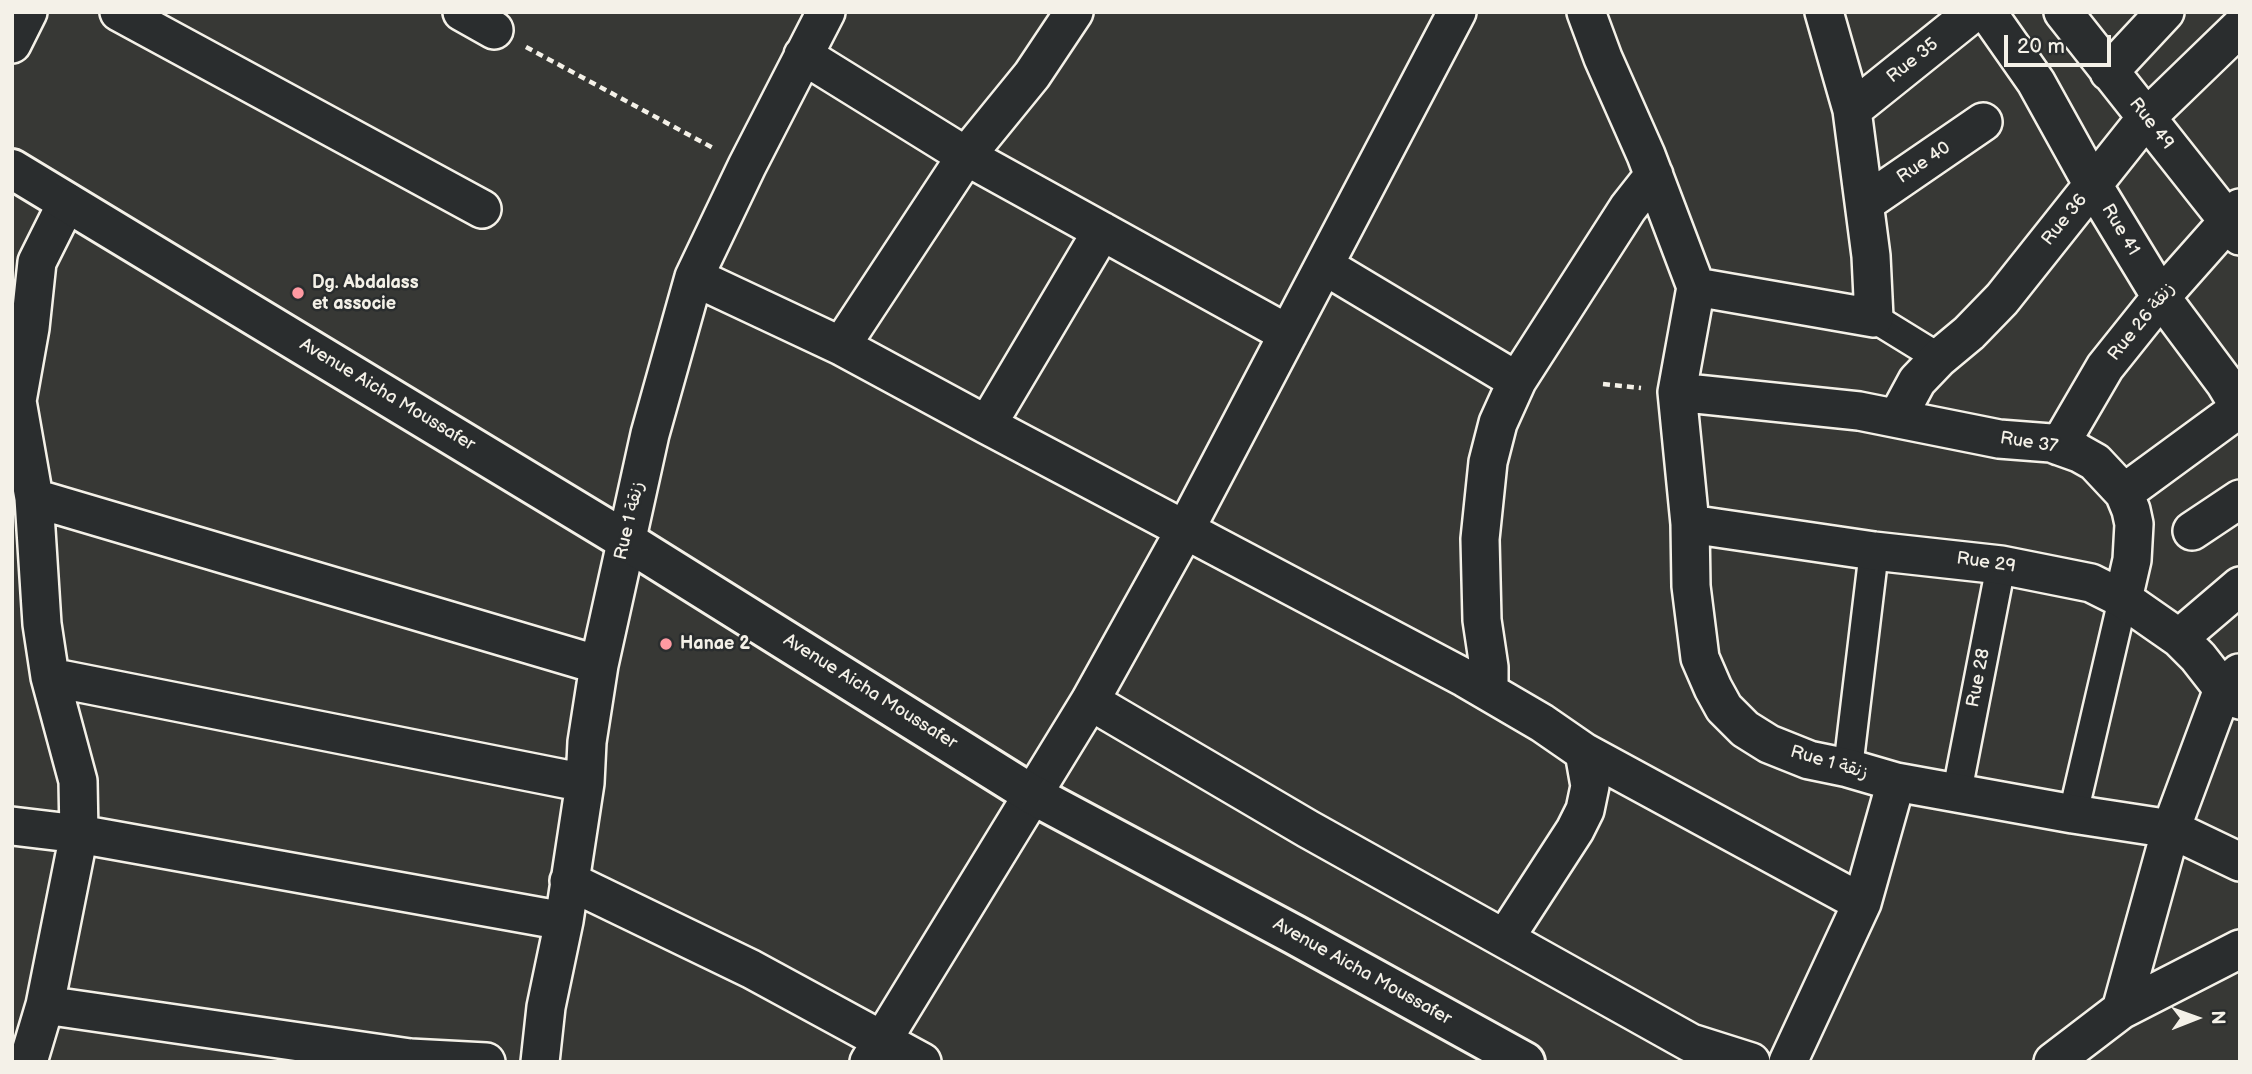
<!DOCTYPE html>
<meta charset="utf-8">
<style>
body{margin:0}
#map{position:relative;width:2252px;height:1074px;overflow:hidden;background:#373835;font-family:"Balsamiq Sans",sans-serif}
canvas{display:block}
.frame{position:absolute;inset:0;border:14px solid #f4f1e8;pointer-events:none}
.north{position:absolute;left:2161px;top:983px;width:70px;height:70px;-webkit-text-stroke:5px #2a2d2e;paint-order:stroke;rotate:89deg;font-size:19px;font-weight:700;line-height:28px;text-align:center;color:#f4f1e8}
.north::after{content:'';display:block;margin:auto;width:24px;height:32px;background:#f4f1e8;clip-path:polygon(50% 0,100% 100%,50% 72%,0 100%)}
.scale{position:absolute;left:2004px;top:35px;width:107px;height:32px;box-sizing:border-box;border:4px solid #f4f1e8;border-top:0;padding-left:9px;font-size:21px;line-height:24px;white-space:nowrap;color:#f4f1e8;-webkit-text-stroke:5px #2a2d2e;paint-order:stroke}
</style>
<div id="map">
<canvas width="2252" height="1074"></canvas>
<div class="frame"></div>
<div class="north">N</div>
<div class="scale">20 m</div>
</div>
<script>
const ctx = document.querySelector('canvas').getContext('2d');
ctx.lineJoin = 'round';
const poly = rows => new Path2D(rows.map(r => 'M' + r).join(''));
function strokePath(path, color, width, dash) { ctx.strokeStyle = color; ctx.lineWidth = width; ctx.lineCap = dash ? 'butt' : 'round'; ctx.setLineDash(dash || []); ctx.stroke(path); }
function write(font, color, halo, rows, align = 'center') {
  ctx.font = font + ' "Balsamiq Sans","Playpen Sans Arabic",sans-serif'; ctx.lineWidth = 5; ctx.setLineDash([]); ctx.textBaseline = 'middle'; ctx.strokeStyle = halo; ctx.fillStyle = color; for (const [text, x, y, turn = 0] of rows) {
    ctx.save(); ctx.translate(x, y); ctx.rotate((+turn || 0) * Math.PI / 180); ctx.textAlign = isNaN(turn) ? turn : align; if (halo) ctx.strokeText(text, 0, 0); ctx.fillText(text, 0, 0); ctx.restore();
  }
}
const pedestrian = poly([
 [1874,318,1939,358],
 [1848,768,1874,551],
 [1957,792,2001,565],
 [2073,814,2123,599]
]);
const minor = poly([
 [119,12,482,209],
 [462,12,494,30],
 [1586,12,1603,58,1646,155,1696,287],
 [1987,12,2036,82,2093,185,2161,297,2225,383,2240,408],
 [2063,12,2240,236],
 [12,44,28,12],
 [803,55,966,156,1288,334],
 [2109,72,2165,12],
 [1852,110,1974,12],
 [1865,203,1983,122],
 [1325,266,1517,381],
 [694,277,841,346,987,425,1465,678,1542,723,1584,752,1862,903],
 [1696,287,1677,392,1690,524,1691,586,1700,658,1713,688,1724,708,1745,729,1769,744,1809,760,1848,768,1896,782,2073,814,2171,829,2240,862],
 [1696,287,1874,318,1871,256,1852,110,1824,12],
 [841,346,966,156,1032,75,1074,12],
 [1677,392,1859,411,1999,439,2051,443,2079,453,2095,462,2124,493,2131,510,2134,524,2132,560,2123,599],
 [1897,418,1917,381,1939,358,1969,333,2002,299,2146,118,2240,27],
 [987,425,1102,231],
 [2059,446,2105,367,2161,297,2240,208],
 [2124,493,2240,408],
 [34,498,599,665],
 [1690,524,1874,551,2001,565,2091,583,2123,599,2179,638,2198,657,2223,689,2240,700],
 [2192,531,2240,499],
 [2179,638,2240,586],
 [50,677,585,783],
 [1489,692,1489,667,1482,620,1480,539,1488,462,1498,423,1517,381,1628,208,1654,175],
 [1090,701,1308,829,1691,1043,1751,1062],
 [12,826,79,834,564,921],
 [569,881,751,969,922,1062],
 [1505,938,1575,830,1585,810,1590,786,1584,752],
 [45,1005,410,1058,486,1062],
 [2121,1010,2171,829,2223,689,2239,673],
 [28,1062,45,1005,79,834,78,781,50,677,42,624,34,498,17,401,30,328,37,262,67,202],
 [540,1062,546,1007,564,921,585,783,587,742,599,665,650,434,694,277,747,166,826,12],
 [869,1062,1090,701,1185,530,1457,12],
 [1788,1062,1862,903,1896,782],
 [2053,1062,2121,1010,2240,949]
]);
const tertiary = poly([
 [12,169,625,540,1033,795,1295,935,1525,1062]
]);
strokePath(pedestrian, '#f4f1e8', 33);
strokePath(minor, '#f4f1e8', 42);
strokePath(tertiary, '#f4f1e8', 44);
strokePath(poly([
 [526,47,715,149],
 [1603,384,1641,388]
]), '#f4f1e8', 4.5, [7, 5]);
strokePath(pedestrian, '#2a2d2e', 28);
strokePath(minor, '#2a2d2e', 37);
strokePath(tertiary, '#2a2d2e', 38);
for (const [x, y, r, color] of [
 [298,293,7,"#ff9aa2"],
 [666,644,7,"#ff9aa2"]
]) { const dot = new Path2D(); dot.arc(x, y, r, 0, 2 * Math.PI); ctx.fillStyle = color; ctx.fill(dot); strokePath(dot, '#2a2d2e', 2.5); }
write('18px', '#f4f1e8', '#2a2d2e', [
 ["Rue 35",1913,61,-39],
 ["Rue 49",2151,124,52],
 ["Rue 40",1924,163,-34],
 ["Rue 36",2065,220,-51],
 ["Rue 41",2120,230,59],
 ["Rue 26 زنقة",2142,322,-51],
 ["Avenue Aicha Moussafer",387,395,31],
 ["Rue 37",2029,443,9],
 ["Rue 1 زنقة",630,521,-77],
 ["Rue 29",1986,563,8],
 ["Rue 28",1979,678,-79],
 ["Avenue Aicha Moussafer",870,692,32],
 ["Rue 1 زنقة",1829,763,16],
 ["Avenue Aicha Moussafer",1362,972,29]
]);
write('bold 18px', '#f4f1e8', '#2a2d2e', [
 ["Dg. Abdalass",312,283],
 ["et associe",312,304],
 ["Hanae 2",680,644]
], 'left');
</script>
